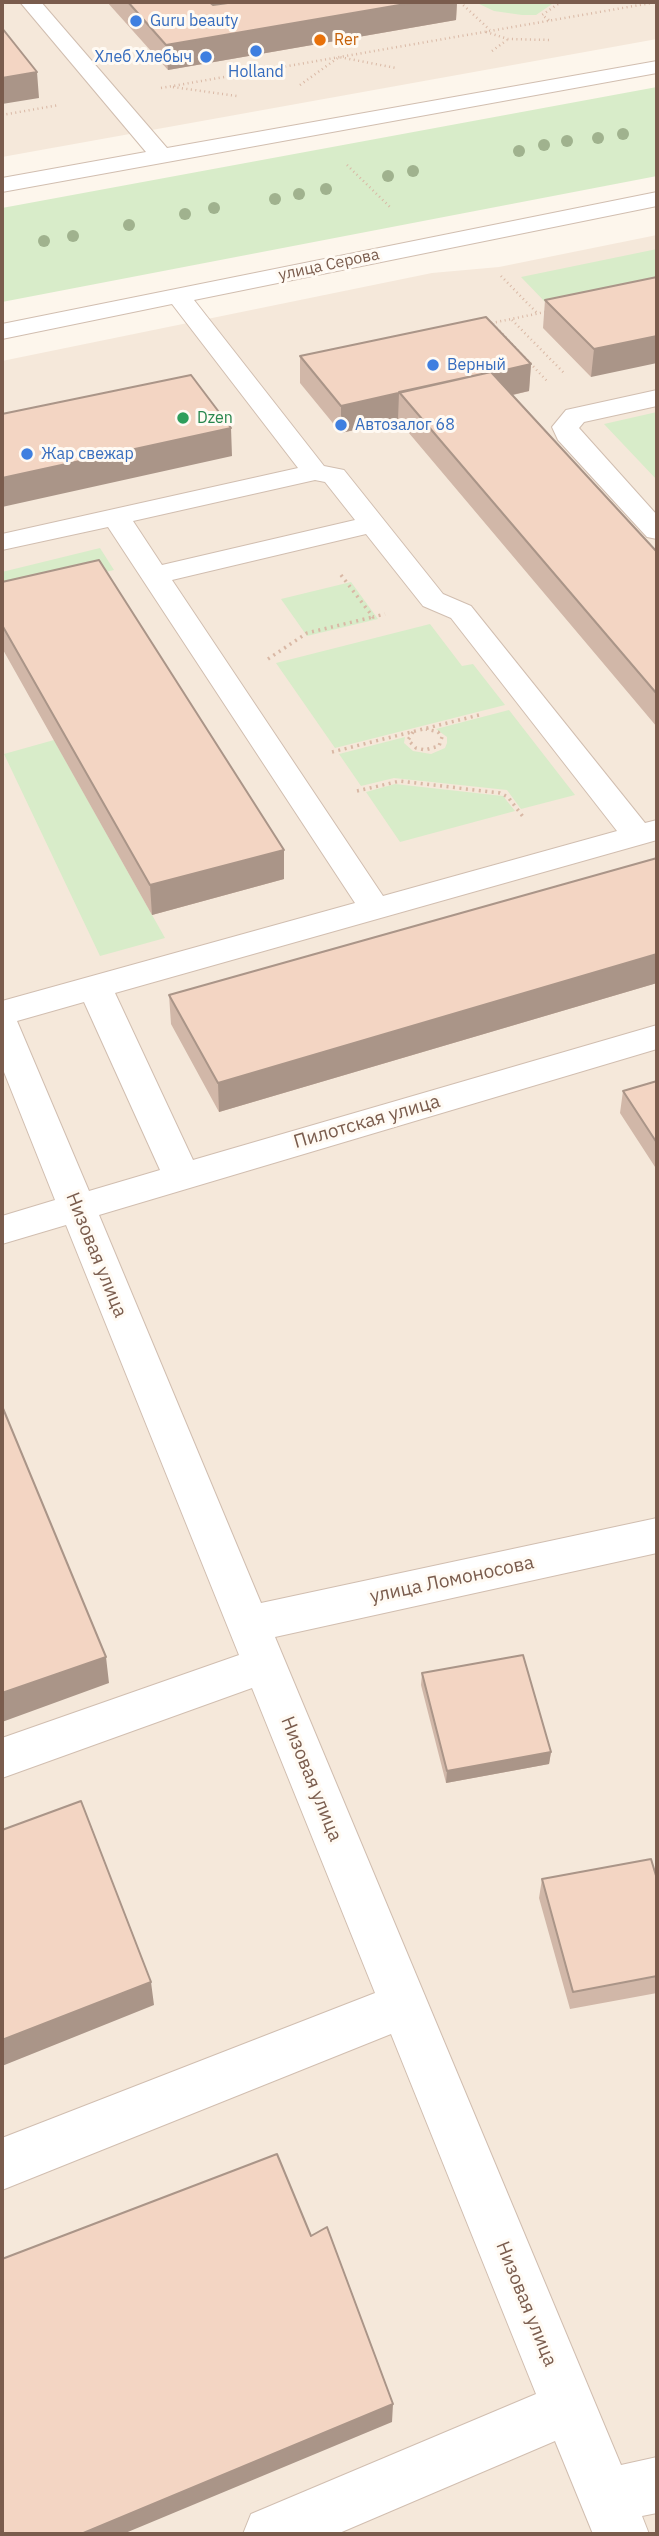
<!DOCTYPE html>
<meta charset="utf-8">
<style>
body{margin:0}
#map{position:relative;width:659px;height:2536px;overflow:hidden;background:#fdf6ec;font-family:"IBM Plex Sans",sans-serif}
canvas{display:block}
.frame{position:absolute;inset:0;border:4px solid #7a5c4d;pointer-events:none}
</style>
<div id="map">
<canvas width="659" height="2536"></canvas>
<div class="frame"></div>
</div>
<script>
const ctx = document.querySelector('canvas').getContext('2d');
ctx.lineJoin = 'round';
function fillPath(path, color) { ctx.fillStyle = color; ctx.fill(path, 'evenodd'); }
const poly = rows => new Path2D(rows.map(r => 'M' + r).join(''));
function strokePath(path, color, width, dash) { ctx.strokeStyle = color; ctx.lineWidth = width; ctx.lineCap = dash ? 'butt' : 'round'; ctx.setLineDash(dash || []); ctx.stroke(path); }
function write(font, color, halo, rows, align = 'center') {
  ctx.font = font + ' "IBM Plex Sans",sans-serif'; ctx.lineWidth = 6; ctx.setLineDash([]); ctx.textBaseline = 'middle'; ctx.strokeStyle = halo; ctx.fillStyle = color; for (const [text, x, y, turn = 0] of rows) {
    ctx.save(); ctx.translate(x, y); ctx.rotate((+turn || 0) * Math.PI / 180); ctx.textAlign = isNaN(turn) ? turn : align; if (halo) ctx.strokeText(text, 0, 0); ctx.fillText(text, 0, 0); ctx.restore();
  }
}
fillPath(poly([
 [2,2,657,2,657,39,2,157],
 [657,235,657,2534,2,2534,2,361,432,273,499,267]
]), '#f5e8da');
fillPath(poly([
 [475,2,555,2,536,15,522,15,494,11],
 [657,87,657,176,2,302,2,208],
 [657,249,657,282,548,305,521,277],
 [657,412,657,480,604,424],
 [100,548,114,570,2,597,2,572],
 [351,582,378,619,307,636,281,599],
 [430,624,462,666,473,664,505,705,335,748,276,663],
 [509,710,575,795,521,809,507,790,394,778,361,786,339,754,405,737,404,743,413,751,431,754,445,748,447,743,447,737,436,729],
 [54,740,165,938,100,956,4,754],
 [395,784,503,796,515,811,400,842,366,792]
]), '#d8ecc9');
const minor = poly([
 [20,2,41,2,167,148,657,61,657,73,2,192,2,178,146,152,20,2],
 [211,2,265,2,262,6,255,8,221,8,214,6,211,2],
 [657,192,657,206,194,300,324,466,344,470,443,594,471,606,645,823,657,820,657,840,115,993,193,1160,657,1025,657,1049,99,1215,261,1603,657,1518,657,1553,275,1637,621,2465,657,2457,657,2513,642,2516,649,2534,593,2534,555,2441,337,2534,243,2534,251,2514,536,2394,391,2034,2,2190,2,2138,375,1993,252,1688,2,1778,2,1738,239,1655,66,1225,2,1244,2,1216,55,1200,2,1067,2,1001,355,903,108,527,2,550,2,534,298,468,172,304,2,339,2,324,657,192],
 [315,480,325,482,355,520,162,565,133,521,315,480],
 [366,534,423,606,451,618,617,831,383,896,172,580,366,534],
 [84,1002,160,1170,89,1191,17,1021,84,1002],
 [657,390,657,406,584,422,579,428,657,515,657,539,647,537,558,440,552,427,566,410,657,390]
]);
strokePath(minor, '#d1beb0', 2);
strokePath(poly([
 [460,2,490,30],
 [549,20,542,15,561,2],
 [486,32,508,39,550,40],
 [492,51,507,40],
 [300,85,339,57,396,68],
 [173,87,237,96],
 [161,88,657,2],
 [2,115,59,105],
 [347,165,391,208],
 [501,276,538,314],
 [512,320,565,374],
 [487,324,550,311],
 [493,324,547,381]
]), '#d9b8a5', 2.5, [1, 3.5]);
strokePath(poly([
 [341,575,373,617,385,614],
 [268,659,307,633,373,617],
 [413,732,408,740,416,748,425,750,439,746,442,737,438,732,426,729],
 [332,752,479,715],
 [357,791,400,781,500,793,508,797,524,818]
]), '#d9b8a5', 3.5, [2, 4.5]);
fillPath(minor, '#fff');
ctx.fillStyle = '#a0b28e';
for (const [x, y] of [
 [623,134],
 [598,138],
 [567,141],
 [544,145],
 [519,151],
 [413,171],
 [388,176],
 [326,189],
 [299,194],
 [275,199],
 [214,208],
 [185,214],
 [129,225],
 [73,236],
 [44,241]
]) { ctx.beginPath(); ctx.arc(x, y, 6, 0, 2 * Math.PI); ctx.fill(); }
fillPath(poly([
 [107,2,209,2,213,5,235,2,457,2,456,20,168,70],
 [657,277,591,377,543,328,545,300],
 [300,356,531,364,529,391,513,395,657,552,657,727,398,420,341,433,300,383],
 [2,582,284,850,284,879,152,915,2,648],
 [657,858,657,983,219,1112,171,1024,169,995],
 [657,1081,657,1170,620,1113,623,1091],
 [422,1673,551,1752,549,1764,446,1783,421,1685],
 [542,1879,657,1879,657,1993,570,2009,539,1898]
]), '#d1b7a8');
fillPath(poly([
 [417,2,457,2,456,20,168,70,166,45],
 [37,72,39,98,2,104,2,78],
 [657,336,657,363,591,377,594,349],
 [531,364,529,391,419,416,399,393],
 [399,393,398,420,341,433,341,406],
 [231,428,232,456,2,507,2,478],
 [284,850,284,879,152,915,150,885],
 [657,954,657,983,219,1112,218,1083],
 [106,1657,109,1683,2,1722,2,1693],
 [551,1752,549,1764,446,1783,447,1771],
 [151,1982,154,2005,2,2066,2,2040],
 [393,2404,392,2422,123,2534,81,2534]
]), '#aa9588');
const building = poly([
 [128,2,209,2,213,5,235,2,417,2,166,45,128,2],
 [2,28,37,72,2,78,2,28],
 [657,277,657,336,594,349,545,300,657,277],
 [486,317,531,364,492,373,491,372,341,406,300,356,486,317],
 [491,372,657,552,657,694,399,392,491,372],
 [191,375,231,428,2,478,2,414,191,375],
 [99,560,284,850,150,885,2,625,2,582,99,560],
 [657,858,657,954,218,1083,169,995,657,858],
 [657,1081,657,1143,623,1091,657,1081],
 [2,1406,106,1657,2,1693,2,1406],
 [523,1655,551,1752,447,1771,422,1673,523,1655],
 [81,1801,151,1982,2,2040,2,1830,81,1801],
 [651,1859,657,1879,657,1976,573,1992,542,1879,651,1859],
 [277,2154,311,2236,327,2227,393,2404,81,2534,2,2534,2,2259,277,2154]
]);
fillPath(building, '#f3d5c3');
strokePath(building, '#aa9588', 2);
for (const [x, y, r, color] of [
 [136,21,7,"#3f7fe0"],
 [320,40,7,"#e8710a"],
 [256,51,7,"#3f7fe0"],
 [206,57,7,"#3f7fe0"],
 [433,365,7,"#3f7fe0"],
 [183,418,7,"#2e9e5b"],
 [341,425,7,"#3f7fe0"],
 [27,454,7,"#3f7fe0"]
]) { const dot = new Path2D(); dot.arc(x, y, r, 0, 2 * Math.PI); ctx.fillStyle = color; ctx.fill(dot); strokePath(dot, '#fffaf3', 2.5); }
write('16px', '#366cbe', '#fffaf3', [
 ["Guru beauty",150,21],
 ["Хлеб Хлебыч",192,57,"right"],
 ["Holland",256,72,"center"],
 ["Верный",447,365],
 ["Автозалог 68",355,425],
 ["Жар свежар",41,454]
], 'left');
write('16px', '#c56008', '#fffaf3', [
 ["Rer",334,40]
], 'left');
write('16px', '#7a5c4d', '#fffaf3', [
 ["улица Серова",329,265,-12]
]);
write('16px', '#27864d', '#fffaf3', [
 ["Dzen",197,418]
], 'left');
write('19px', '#7a5c4d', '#fffaf3', [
 ["Пилотская улица",367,1122,-16],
 ["Низовая улица",96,1255,68],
 ["улица Ломоносова",452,1580,-12],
 ["Низовая улица",311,1779,68],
 ["Низовая улица",526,2304,68]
]);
</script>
